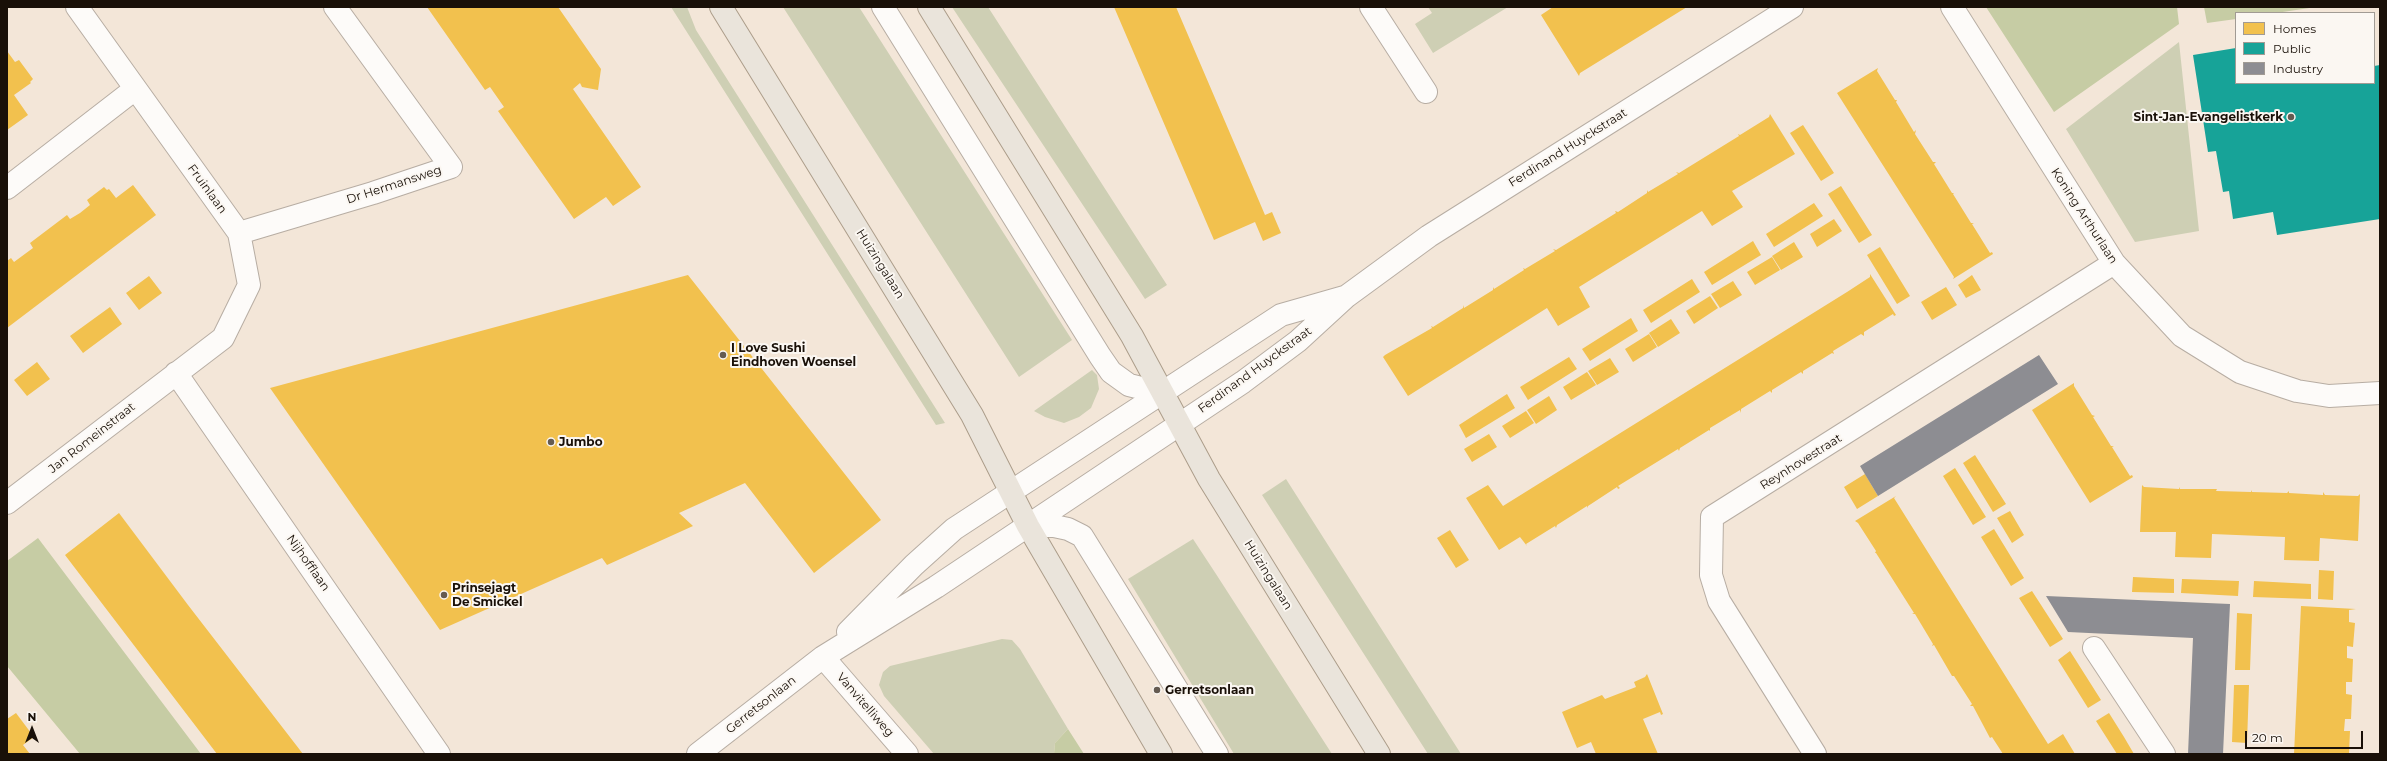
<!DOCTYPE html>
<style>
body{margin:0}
#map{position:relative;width:2387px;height:761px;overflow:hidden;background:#f3e6d8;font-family:Montserrat,sans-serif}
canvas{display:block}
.frame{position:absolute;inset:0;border:8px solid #191008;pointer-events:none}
.legend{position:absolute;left:2235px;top:12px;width:140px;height:72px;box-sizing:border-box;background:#fbf7f2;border:1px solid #a19b94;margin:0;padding:5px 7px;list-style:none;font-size:12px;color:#191008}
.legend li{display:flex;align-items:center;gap:8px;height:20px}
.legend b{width:20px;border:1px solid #a19b94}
.north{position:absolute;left:12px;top:709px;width:40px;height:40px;-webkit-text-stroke:3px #fbf7f2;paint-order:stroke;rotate:0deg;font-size:11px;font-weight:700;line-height:16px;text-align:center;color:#191008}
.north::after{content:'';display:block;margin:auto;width:14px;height:18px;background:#191008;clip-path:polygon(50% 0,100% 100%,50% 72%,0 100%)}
.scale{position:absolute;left:2245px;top:731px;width:118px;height:18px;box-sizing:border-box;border:2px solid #191008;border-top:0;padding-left:5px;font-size:12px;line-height:14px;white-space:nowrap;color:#191008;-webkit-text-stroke:3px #fbf7f2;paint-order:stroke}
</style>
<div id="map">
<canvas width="2387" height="761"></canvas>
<div class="frame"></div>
<ul class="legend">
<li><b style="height:11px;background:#f2c14e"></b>Homes</li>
<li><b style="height:11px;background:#17a398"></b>Public</li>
<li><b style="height:11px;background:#8d8d92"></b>Industry</li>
</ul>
<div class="north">N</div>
<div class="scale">20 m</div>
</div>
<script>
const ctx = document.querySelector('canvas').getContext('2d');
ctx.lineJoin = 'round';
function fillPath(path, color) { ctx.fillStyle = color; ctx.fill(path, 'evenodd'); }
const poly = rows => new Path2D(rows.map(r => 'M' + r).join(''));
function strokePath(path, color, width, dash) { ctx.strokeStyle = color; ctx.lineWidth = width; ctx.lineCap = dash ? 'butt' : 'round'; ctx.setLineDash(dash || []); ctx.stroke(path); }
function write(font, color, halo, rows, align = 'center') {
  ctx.font = font + ' Montserrat,sans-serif'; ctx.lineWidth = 4; ctx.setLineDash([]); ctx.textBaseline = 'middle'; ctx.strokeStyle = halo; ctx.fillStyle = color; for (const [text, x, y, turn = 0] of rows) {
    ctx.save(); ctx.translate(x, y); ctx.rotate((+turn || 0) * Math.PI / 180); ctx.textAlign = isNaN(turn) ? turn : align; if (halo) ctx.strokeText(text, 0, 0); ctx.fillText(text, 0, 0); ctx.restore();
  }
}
fillPath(poly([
 [671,7,687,7,696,30,945,423,936,425],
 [783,7,859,7,1072,340,1019,377],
 [952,7,988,7,1167,285,1145,299],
 [1428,7,1508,7,1433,53,1415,24,1432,13],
 [2179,42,2199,231,2135,242,2066,129],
 [1092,370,1097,375,1099,389,1091,408,1079,417,1064,423,1045,417,1034,411],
 [1286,479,1461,754,1428,754,1262,495],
 [1193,539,1216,574,1332,754,1234,754,1128,579],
 [1002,639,1012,640,1020,649,1068,729,1055,743,1054,754,934,754,884,696,879,685,883,672,890,666]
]), '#cecfb4');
fillPath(poly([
 [1986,7,2177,7,2179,24,2054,112],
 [2204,7,2316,7,2276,13,2236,13,2236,19,2207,23],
 [38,538,201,754,80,754,7,666,7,561],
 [1068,729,1084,754,1054,754,1055,743]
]), '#c6cca4');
fillPath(poly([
 [427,7,558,7,601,69,598,90,582,87,580,83,573,89,641,187,613,206,606,197,574,219,498,111,504,107,490,87,485,90],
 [1114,7,1176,7,1265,215,1272,212,1281,233,1263,241,1255,222,1214,240],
 [1553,7,1687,7,1580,73,1579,76,1541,15],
 [7,51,15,62,19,60,33,79,30,82,31,83,14,95,28,115,7,130],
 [1878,68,1877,71,1895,100,1897,100,1896,102,1914,132,1916,130,1915,134,1933,162,1936,162,1934,164,1952,193,1954,193,1953,194,1971,223,1974,223,1972,224,1990,253,1992,252,1993,254,1953,279,1954,277,1837,93],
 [1770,114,1795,154,1732,191,1743,207,1712,226,1702,211,1579,287,1590,307,1558,326,1547,308,1408,396,1383,357,1385,355,1432,328,1431,326,1433,327,1463,308,1463,305,1464,308,1493,290,1493,287,1494,289,1524,270,1523,268,1525,269,1555,251,1553,249,1556,250,1587,231,1616,213,1615,211,1618,212,1647,193,1647,190,1648,192,1678,174,1676,172,1679,173,1739,136,1738,134,1740,135,1769,117],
 [1803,125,1834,173,1821,181,1790,133],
 [133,185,156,215,7,328,7,261,11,258,14,262,33,248,30,243,67,215,70,219,80,213,90,205,87,200,104,187,107,190,109,189,116,198],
 [1841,186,1872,235,1859,243,1828,194],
 [1814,203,1823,216,1774,247,1766,234],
 [1834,219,1842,231,1817,247,1810,234],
 [1753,241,1761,255,1712,285,1704,272],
 [1794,242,1803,257,1781,270,1772,256],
 [1880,247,1910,296,1897,304,1867,255],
 [1772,257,1780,270,1755,285,1747,272],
 [1870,274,1896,315,1894,316,1893,314,1864,332,1864,336,1861,334,1833,351,1834,354,1832,353,1803,371,1803,374,1801,372,1772,390,1772,393,1770,391,1741,409,1741,413,1740,410,1710,428,1710,431,1709,430,1680,448,1679,451,1678,449,1618,486,1620,488,1618,489,1617,487,1588,506,1588,508,1587,506,1557,525,1556,528,1555,526,1526,544,1527,546,1520,537,1499,550,1466,498,1488,485,1503,506,1847,292,1870,277],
 [688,275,881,520,814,573,745,483,679,513,693,526,607,565,602,558,440,630,270,388],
 [1972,275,1981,290,1966,298,1958,285],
 [149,276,162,293,139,310,126,293],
 [1692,279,1700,292,1651,323,1643,310],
 [1733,281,1742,295,1720,308,1711,294],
 [1946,287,1957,305,1932,320,1921,302],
 [1710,296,1718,308,1694,324,1686,311],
 [110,307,122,324,83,353,70,336],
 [1631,318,1638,331,1590,361,1582,349],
 [1671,319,1680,333,1658,347,1649,333],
 [1649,334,1657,347,1633,362,1625,349],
 [1569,357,1577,369,1528,400,1520,387],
 [1610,358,1619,372,1597,385,1588,371],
 [37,362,50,379,27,396,14,380],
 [1587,372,1596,385,1571,400,1563,387],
 [2074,383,2074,386,2092,415,2095,416,2093,417,2111,446,2114,446,2112,447,2130,476,2132,475,2133,477,2090,503,2032,410],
 [1507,394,1515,408,1466,438,1459,425],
 [1549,396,1557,410,1536,424,1527,410],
 [1526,411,1534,423,1510,438,1502,426],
 [1489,434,1497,447,1472,462,1464,449],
 [1975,455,2006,504,1993,512,1963,463],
 [1955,468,1986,517,1973,525,1943,476],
 [1865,474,1878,496,1857,509,1844,487],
 [2142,485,2144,487,2179,489,2180,487,2180,489,2217,489,2216,491,2251,492,2252,490,2252,492,2287,493,2289,491,2289,493,2323,495,2323,492,2325,495,2358,496,2360,494,2358,541,2320,538,2319,561,2284,560,2285,537,2212,534,2211,558,2175,557,2176,532,2140,532],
 [1896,496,1894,498,2048,744,2063,734,2075,754,2003,754,1992,737,1990,738,1973,706,1970,706,1972,704,1954,676,1952,676,1934,645,1932,646,1933,644,1915,614,1912,614,1914,613,1876,553,1875,553,1876,551,1858,523,1855,521],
 [2010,511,2024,535,2012,543,1997,518],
 [119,513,188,605,303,754,217,754,65,555],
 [1994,529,2024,578,2011,586,1981,537],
 [1450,530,1469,560,1456,568,1437,538],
 [2319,570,2334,571,2333,600,2318,599],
 [2133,577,2174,579,2174,593,2132,592],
 [2182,579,2239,581,2238,596,2181,593],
 [2254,581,2311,584,2311,599,2253,597],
 [2032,591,2063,639,2050,647,2019,598],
 [2301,606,2356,609,2349,610,2349,622,2355,623,2353,647,2347,646,2347,658,2353,659,2352,682,2346,682,2346,694,2352,695,2351,719,2345,719,2344,731,2350,731,2349,754,2294,754],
 [2237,613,2252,614,2250,670,2235,670],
 [2070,651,2101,700,2088,708,2058,660],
 [1647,674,1663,714,1661,715,1660,712,1643,719,1658,754,1596,754,1591,742,1577,748,1562,712,1602,695,1605,699,1636,687,1634,682,1645,677],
 [2234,685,2249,685,2247,743,2232,742],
 [16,713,34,737,23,745,30,754,7,754,7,719],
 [2109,713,2124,737,2134,754,2117,754,2096,721]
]), '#f2c14e');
fillPath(poly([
 [2236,48,2236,83,2374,83,2374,66,2380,65,2380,219,2277,235,2273,212,2233,219,2229,191,2223,192,2216,151,2208,152,2193,55]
]), '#17a398');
fillPath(poly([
 [2039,355,2058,384,1878,496,1860,466],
 [2046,596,2230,604,2223,754,2188,754,2193,638,2068,632]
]), '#8d8d92');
const minor = poly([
 [883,7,1100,356,1111,372,1129,385,1161,393],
 [1371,7,1426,92],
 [1952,7,2114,263,2182,336,2240,372,2297,391,2329,396,2380,393],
 [7,188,135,89],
 [239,233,373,193,451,167,335,7],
 [176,373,439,754],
 [7,503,223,338,249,285,239,233,77,7],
 [1028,526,1054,526,1068,529,1082,536,1217,754],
 [848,632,914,565,954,529,1281,315,1344,297],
 [2094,648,2164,754],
 [823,657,907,754],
 [698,754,823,657,936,587,1243,382,1298,341,1347,296,1429,236,1792,7],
 [1815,754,1719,601,1711,575,1712,517,2114,263]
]);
const major = poly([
 [721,7,972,415,1028,526,1161,754],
 [929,7,1132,336,1209,479,1379,754]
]);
strokePath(minor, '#b7ada3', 24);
strokePath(major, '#ac9d8a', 24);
strokePath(minor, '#fdfbf9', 22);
strokePath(major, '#eae4db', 22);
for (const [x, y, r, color] of [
 [2291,117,4,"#655b51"],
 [723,355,4,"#655b51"],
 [551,442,4,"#655b51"],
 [444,595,4,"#655b51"],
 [1157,690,4,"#655b51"]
]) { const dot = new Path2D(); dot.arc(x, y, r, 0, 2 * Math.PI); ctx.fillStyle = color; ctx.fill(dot); strokePath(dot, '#fbf7f2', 1.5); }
write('bold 12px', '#191008', '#fbf7f2', [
 ["Sint-Jan-Evangelistkerk",2283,117,"right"],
 ["I Love Sushi",731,348],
 ["Eindhoven Woensel",731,362],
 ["Jumbo",559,442],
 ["Prinsejagt",452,588],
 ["De Smickel",452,602],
 ["Gerretsonlaan",1165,690]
], 'left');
write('12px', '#191008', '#fbf7f2', [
 ["Ferdinand Huyckstraat",1568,148,-32],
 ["Dr Hermansweg",394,185,-18],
 ["Fruinlaan",207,189,54],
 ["Koning Arthurlaan",2084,216,57],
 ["Huizingalaan",880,264,58],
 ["Ferdinand Huyckstraat",1255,370,-36],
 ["Jan Romeinstraat",92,438,-38],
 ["Reynhovestraat",1801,462,-32],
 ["Nijhofflaan",308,563,55],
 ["Huizingalaan",1268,575,58],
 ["Gerretsonlaan",761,705,-38],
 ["Vanvitelliweg",865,705,49]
]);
</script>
